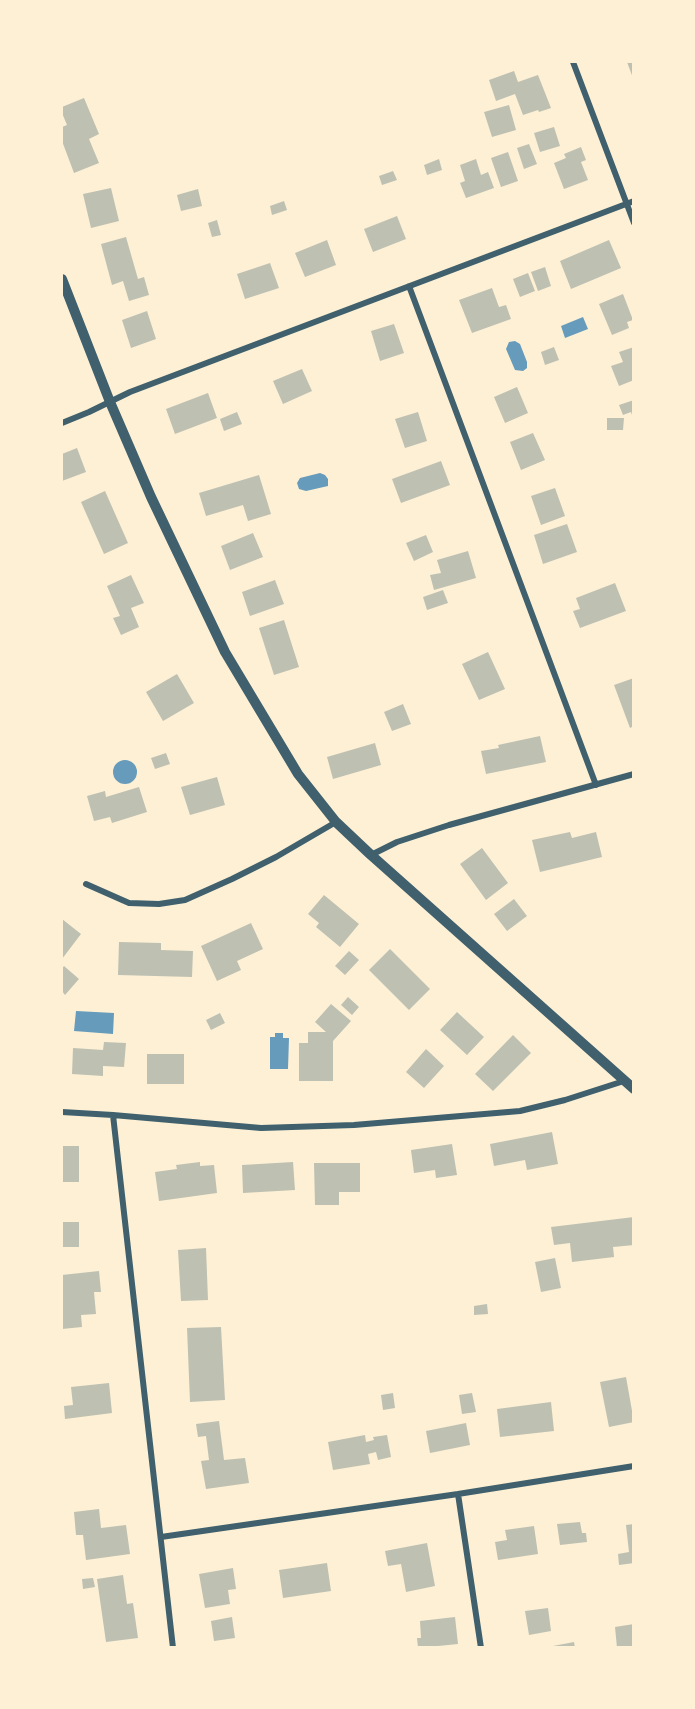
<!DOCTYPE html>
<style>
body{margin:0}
#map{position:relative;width:695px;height:1709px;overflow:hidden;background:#fdf0d5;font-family:Barlow,sans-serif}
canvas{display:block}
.frame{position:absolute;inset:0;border:63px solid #fdf0d5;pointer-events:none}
</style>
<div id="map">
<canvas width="695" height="1709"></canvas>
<div class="frame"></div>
</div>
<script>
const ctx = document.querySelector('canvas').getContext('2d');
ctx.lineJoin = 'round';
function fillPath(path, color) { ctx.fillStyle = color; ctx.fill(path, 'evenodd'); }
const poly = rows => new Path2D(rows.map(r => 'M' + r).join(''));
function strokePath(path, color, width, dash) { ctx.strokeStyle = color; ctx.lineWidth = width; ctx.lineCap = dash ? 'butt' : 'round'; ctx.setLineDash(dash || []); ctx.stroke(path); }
fillPath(poly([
 [583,317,588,329,565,338,561,326],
 [515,341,520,344,527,362,527,368,523,371,515,370,506,349,509,342],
 [320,473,325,475,328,479,328,486,306,491,299,489,297,483,300,478],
 '113 772a12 12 0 1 1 24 0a12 12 0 1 1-24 0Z',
 [76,1011,114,1013,113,1034,74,1031],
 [275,1033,283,1033,283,1038,289,1038,288,1069,270,1069,270,1037,275,1037]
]), '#669bbc');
fillPath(poly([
 [627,62,634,62,634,78,633,78],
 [514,71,518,82,538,75,551,108,539,112,538,110,523,115,515,94,496,101,489,80],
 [84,98,99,134,89,139,99,163,74,173,62,141,62,127,67,125,62,113,62,107],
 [509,105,516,130,492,137,484,112],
 [554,127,560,146,540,152,534,133],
 [529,144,537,164,524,169,517,148],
 [581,147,586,160,581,162,588,180,564,189,554,163,566,158,564,154],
 [508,152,518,181,501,187,491,158],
 [439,159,442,170,427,175,424,165],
 [476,159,481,175,488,172,494,188,466,198,460,183,465,181,460,165],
 [393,171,397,180,382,185,379,176],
 [111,188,119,221,91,228,83,194],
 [198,189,202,206,181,211,177,195],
 [284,201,287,210,272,215,270,206],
 [397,216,406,239,373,252,364,229],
 [217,220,221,235,212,237,208,223],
 [126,237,138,279,144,277,149,295,129,301,123,281,112,285,101,244],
 [327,240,336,265,305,277,295,253],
 [609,240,621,268,571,289,560,261],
 [270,263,279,288,245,299,237,274],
 [545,267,551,286,538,291,531,272],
 [528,273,535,291,520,297,513,279],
 [492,288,499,307,506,305,511,319,472,333,459,300],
 [623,294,633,320,627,322,629,328,612,335,599,304],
 [147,311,156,339,131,348,122,320],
 [394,324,404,353,380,361,371,331],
 [554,347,559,360,545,365,541,352],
 [634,347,634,380,619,386,611,366,623,362,619,352],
 [302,369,312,391,283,404,273,381],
 [517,387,528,413,505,423,494,397],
 [208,393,217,418,175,434,166,409],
 [634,400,634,418,633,418,631,412,623,415,619,405],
 [237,412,242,424,224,431,220,419],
 [418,412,427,441,405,448,395,419],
 [607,418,624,418,623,430,607,430],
 [533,433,545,460,521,470,510,442],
 [77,448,86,472,62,481,62,454],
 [441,461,450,485,401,503,392,479],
 [259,475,271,514,248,521,243,505,206,516,199,493],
 [555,488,565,516,541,525,531,496],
 [105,491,128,543,104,554,81,502],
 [567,524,577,552,543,564,534,535],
 [253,533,263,557,230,570,221,546],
 [426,535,433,552,414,561,406,543],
 [468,551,476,578,434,590,430,575,441,573,437,560],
 [131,575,144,603,131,608,139,627,121,635,113,618,120,616,107,586],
 [275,580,284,604,250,616,242,592],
 [615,583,626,611,580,628,573,611,580,609,576,598],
 [443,590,448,603,427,610,423,597],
 [284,620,299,667,274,675,259,628],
 [488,652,505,689,479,700,462,664],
 [177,674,194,703,163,721,146,692],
 [634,678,634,726,630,728,614,685],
 [403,704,411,724,392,731,384,712],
 [540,736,546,762,486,774,481,751,499,748,498,745],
 [375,743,381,765,333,779,327,757],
 [166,753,170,764,155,769,151,758],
 [217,777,225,805,190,815,181,787],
 [139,787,147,812,112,823,110,817,94,821,87,796,105,791,106,797],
 [570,832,572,838,596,832,602,857,540,872,532,840],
 [482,848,508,883,486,900,460,864],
 [324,895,359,924,340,947,316,927,319,923,308,914],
 [514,899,527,916,507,931,494,914],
 [62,919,81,934,62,959],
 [251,923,263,949,237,961,241,970,217,981,201,946],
 [119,942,161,943,161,950,193,951,192,977,118,975],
 [390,949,430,989,409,1010,369,970],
 [349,951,359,960,345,975,335,966],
 [64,966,79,979,65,995,62,991,62,969],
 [348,997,359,1007,352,1015,341,1005],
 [331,1004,351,1021,333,1041,333,1081,299,1081,299,1043,308,1043,308,1032,326,1032,315,1022],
 [457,1012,484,1037,467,1055,440,1030],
 [220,1013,225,1023,211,1030,206,1020],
 [513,1035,531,1053,493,1091,475,1074],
 [104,1042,126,1043,124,1067,103,1066,103,1076,72,1074,73,1048,103,1050],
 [426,1049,444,1066,424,1088,406,1072],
 [147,1054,184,1054,184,1084,147,1084],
 [552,1132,558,1164,527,1170,525,1160,494,1166,490,1144],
 [452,1144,457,1175,436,1178,435,1170,414,1173,411,1150],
 [62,1146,79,1146,79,1182,62,1182],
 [200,1162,200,1166,214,1165,217,1193,159,1201,155,1172,177,1169,176,1165],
 [293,1162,295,1190,243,1193,242,1165],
 [314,1163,360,1163,360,1192,339,1192,339,1205,315,1205],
 [634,1217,634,1245,613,1247,614,1257,572,1262,570,1243,554,1245,551,1227],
 [62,1222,79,1222,79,1247,62,1247],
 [206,1248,208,1300,181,1301,178,1250],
 [555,1258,561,1288,541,1292,535,1262],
 [99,1271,101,1292,94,1292,96,1314,81,1315,82,1327,62,1329,62,1275],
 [487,1304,488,1314,474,1315,474,1306],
 [221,1327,225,1400,190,1402,187,1328],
 [626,1377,634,1422,609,1427,600,1382],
 [109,1383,112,1413,65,1419,64,1406,73,1405,71,1387],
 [393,1393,395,1408,383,1410,381,1395],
 [472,1393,476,1412,462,1414,459,1395],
 [551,1402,554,1431,500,1437,497,1409],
 [219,1421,224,1460,245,1458,249,1483,206,1489,201,1461,209,1460,206,1436,198,1437,196,1424],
 [466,1423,470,1445,430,1453,426,1431],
 [365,1435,366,1442,374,1440,373,1437,387,1435,391,1457,378,1460,376,1452,368,1454,370,1464,333,1470,328,1442],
 [99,1509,101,1528,126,1525,130,1554,86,1560,83,1535,76,1535,74,1512],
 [580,1522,582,1533,586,1533,587,1542,560,1545,557,1524],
 [634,1524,634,1563,619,1565,618,1554,629,1552,626,1525],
 [534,1526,538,1554,498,1560,495,1542,507,1540,505,1530],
 [427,1543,435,1586,406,1592,401,1564,388,1566,385,1551],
 [327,1563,331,1591,283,1598,279,1570],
 [233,1568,236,1589,228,1590,230,1604,205,1608,199,1574],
 [123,1575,127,1604,133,1603,138,1638,106,1642,97,1579],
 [93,1578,95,1587,83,1589,82,1579],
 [548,1608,551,1631,529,1635,525,1611],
 [232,1617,235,1638,214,1641,211,1621],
 [455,1617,458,1644,418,1648,417,1638,421,1638,420,1621],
 [634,1624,634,1648,617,1648,615,1627],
 [574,1642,575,1648,553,1648,553,1646]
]), '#bec0b2');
strokePath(poly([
 [573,62,634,223],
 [409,286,596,785],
 [62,423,89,412,130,392,634,201],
 [371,855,397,842,449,825,634,774],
 [86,884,129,903,159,904,185,900,232,879,276,857,336,822],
 [62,1112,113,1115,261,1128,354,1125,520,1111,565,1100,624,1081],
 [113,1115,173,1648],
 [458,1494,481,1648],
 [161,1537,458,1494,634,1466]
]), '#3f606c', 6);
strokePath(poly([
 [62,279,110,402,151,497,225,652,298,774,336,822,371,855,634,1089]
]), '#3f606c', 10);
</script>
